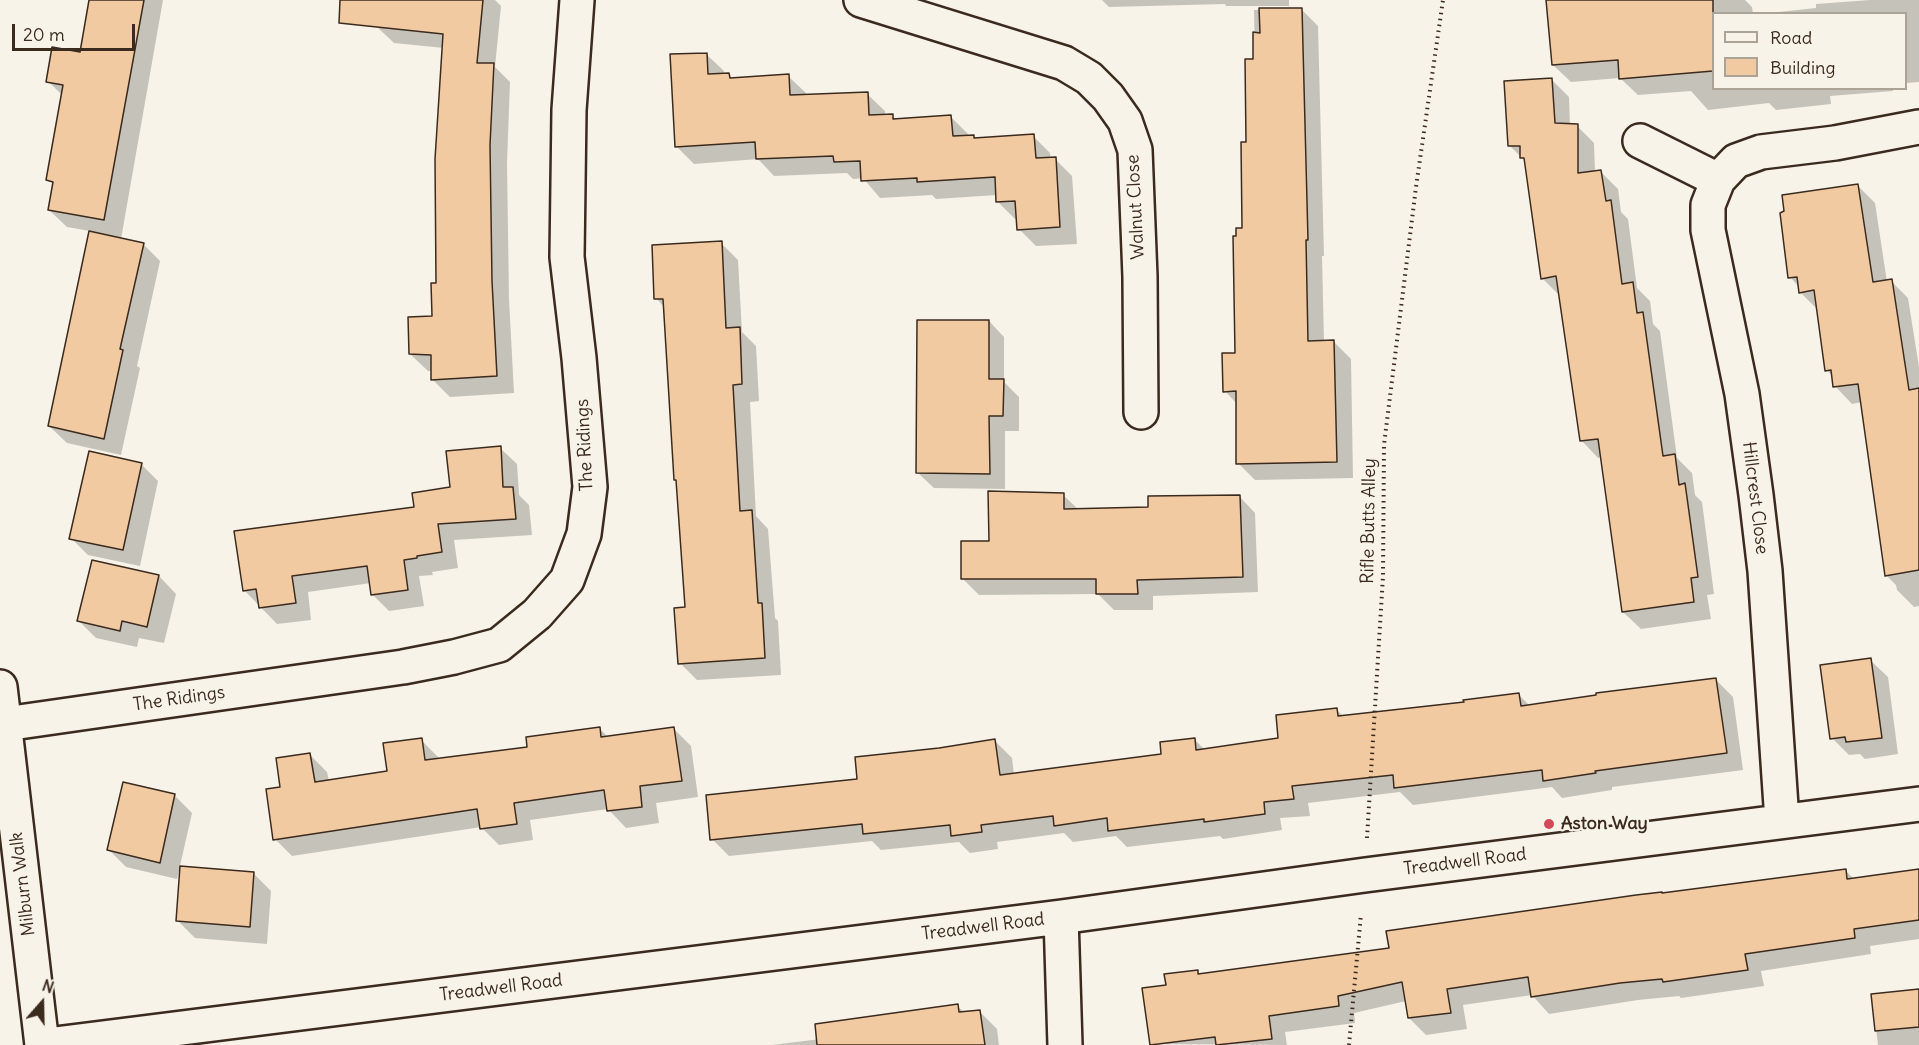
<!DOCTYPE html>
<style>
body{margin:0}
#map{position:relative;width:1919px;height:1045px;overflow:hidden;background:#f7f3e8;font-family:Delius,sans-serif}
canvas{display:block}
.legend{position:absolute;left:1712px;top:12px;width:195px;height:78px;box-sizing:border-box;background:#f7f3e8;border:2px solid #aca397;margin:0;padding:8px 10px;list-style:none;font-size:18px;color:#3b2a1e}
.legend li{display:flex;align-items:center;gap:12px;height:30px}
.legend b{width:30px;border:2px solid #aca397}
.north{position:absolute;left:12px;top:973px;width:60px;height:60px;-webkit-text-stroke:4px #f7f3e8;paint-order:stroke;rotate:20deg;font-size:16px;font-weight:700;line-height:24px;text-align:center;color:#3b2a1e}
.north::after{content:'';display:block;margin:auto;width:21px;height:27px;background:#3b2a1e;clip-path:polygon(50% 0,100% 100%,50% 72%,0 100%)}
.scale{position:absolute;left:12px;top:24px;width:123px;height:27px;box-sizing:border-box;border:3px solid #3b2a1e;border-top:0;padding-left:8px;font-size:18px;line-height:21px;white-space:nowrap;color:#3b2a1e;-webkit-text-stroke:4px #f7f3e8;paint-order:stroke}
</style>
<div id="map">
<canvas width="1919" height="1045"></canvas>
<ul class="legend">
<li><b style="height:8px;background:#f7f3e8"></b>Road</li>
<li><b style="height:16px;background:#f2caa1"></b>Building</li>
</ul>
<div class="north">N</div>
<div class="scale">20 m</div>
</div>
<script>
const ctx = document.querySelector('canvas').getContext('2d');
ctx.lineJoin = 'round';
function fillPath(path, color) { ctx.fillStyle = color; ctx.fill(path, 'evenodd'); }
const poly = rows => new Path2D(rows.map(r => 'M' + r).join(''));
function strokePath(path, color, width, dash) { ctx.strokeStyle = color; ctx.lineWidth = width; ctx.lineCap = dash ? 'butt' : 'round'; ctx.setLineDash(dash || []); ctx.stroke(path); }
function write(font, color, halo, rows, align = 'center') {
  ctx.font = font + ' Delius,sans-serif'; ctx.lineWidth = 4.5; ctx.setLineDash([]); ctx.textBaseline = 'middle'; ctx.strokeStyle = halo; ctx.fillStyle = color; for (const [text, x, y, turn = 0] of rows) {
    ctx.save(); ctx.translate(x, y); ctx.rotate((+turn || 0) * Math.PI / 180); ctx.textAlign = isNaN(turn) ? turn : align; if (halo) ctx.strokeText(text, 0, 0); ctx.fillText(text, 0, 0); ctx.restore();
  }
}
fillPath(poly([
 [90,0,163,0,121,239,143,244,160,261,137,366,140,368,121,455,67,443,49,426,90,231,67,227,49,210,54,185,48,179,63,96,48,81,81,54],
 [379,0,495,0,501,6,495,67,510,82,507,163,509,299,514,393,450,397,433,380,433,371,428,371,410,354,433,317,437,285,444,48,394,43,376,26],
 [1102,0,1289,0,1289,6,1226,6,1225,4,1109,7],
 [1548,0,1745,0,1752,7,1753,14,1714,14,1714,88,1893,88,1893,91,1830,96,1831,104,1776,110,1769,103,1708,110,1691,91,1638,95,1620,78,1571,82,1553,65],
 [1870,0,1919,0,1919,82,1906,83,1906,14,1760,14,1816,8,1816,4],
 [1301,9,1318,26,1324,256,1322,256,1324,342,1334,342,1351,359,1353,478,1255,480,1238,463,1237,404,1225,391,1236,355,1248,143,1255,60,1254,10],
 [706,54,724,71,724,75,729,75,733,79,788,76,806,93,806,96,867,94,885,111,885,116,892,116,897,120,951,117,968,134,968,137,973,136,976,139,1033,136,1050,153,1051,159,1055,159,1072,176,1077,244,1036,246,1019,229,1018,219,1015,219,998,202,997,195,936,199,932,195,880,198,863,178,853,179,847,173,774,176,758,159,694,164,676,146],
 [1551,79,1569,97,1570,126,1577,126,1594,143,1595,173,1601,172,1618,189,1621,212,1628,219,1637,288,1650,301,1653,324,1660,331,1677,458,1692,473,1695,495,1702,502,1714,594,1707,595,1711,619,1641,629,1623,612,1602,457,1598,458,1581,440,1559,295,1542,278,1526,162,1509,145],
 [1858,186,1875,203,1887,282,1891,281,1908,298,1919,367,1919,606,1914,607,1897,590,1896,585,1886,575,1862,402,1852,404,1835,386,1833,377,1827,370,1817,309,1800,292,1799,287,1790,277],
 [721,243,738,260,742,332,756,346,759,401,750,402,756,516,768,529,775,618,778,621,781,675,697,680,680,663,687,609,665,308,656,298],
 [989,321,1004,337,1004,382,1019,397,1019,431,1005,431,1005,489,934,488,918,473],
 [500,448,517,464,519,495,529,505,532,535,454,540,458,568,432,572,433,575,419,576,424,606,389,611,372,594,371,583,308,592,311,620,277,624,244,590,415,508,452,489],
 [141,464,158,481,140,566,88,555,71,538],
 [1063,495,1079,510,1149,509,1239,496,1255,513,1258,592,1153,596,1153,610,1114,610,1098,594,979,595,963,579,990,542],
 [159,576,176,594,164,643,139,638,137,647,96,638,79,621],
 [1870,660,1888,677,1898,754,1865,759,1860,754,1849,755,1832,738],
 [1716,680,1733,697,1743,770,1612,787,1612,790,1562,798,1552,787,1413,805,1400,792,1308,803,1310,816,1280,818,1282,830,1223,839,1220,836,1127,847,1116,836,1073,842,1064,833,997,842,998,849,970,853,959,842,881,850,872,841,729,856,712,839,939,750,995,741,1012,758,1014,775,1163,756,1194,739,1205,750,1280,740,1337,710,1344,717,1465,703,1518,694,1530,706],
 [599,728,609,738,674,729,691,746,698,797,656,803,659,823,626,828,608,809,530,820,533,840,499,845,481,827,292,856,275,839,282,789,310,755,327,772,329,781,389,772,421,740,438,757,439,760,529,748],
 [175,796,192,813,177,879,126,867,109,850],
 [1846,871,1854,879,1919,871,1919,939,1870,946,1871,954,1761,971,1764,986,1681,998,1679,996,1638,1000,1549,1014,1532,995,1463,1005,1467,1029,1426,1035,1409,1018,1406,1001,1354,1013,1355,1023,1285,1032,1287,1045,1151,1044,1167,987,1197,972,1201,975,1390,949],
 [254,874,271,891,267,944,195,938,178,921],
 [1919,990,1919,1045,1878,1045,1872,995],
 [957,1006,965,1013,980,1012,997,1029,999,1045,772,1045,845,1036]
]), '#0003');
const building = poly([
 [89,0,144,0,104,220,48,210,53,182,46,180,63,85,46,82,52,47,80,52,89,0],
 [340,0,483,0,477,63,494,63,490,145,492,281,497,376,431,380,431,355,409,354,408,317,432,316,431,283,436,283,435,159,443,34,339,23,340,0],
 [1546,0,1713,0,1713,71,1619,79,1618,60,1552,65,1546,0],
 [1259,8,1302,8,1308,240,1306,240,1308,341,1334,340,1337,462,1236,464,1236,391,1223,392,1222,353,1235,353,1233,236,1236,236,1236,228,1242,228,1241,142,1246,142,1245,59,1253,59,1253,32,1260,33,1259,8],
 [707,53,708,74,729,73,730,78,789,74,790,95,868,92,869,115,893,114,893,119,951,115,953,136,974,135,974,138,1034,134,1036,158,1056,157,1060,227,1017,230,1015,201,996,202,995,177,917,182,917,178,861,181,860,161,834,162,833,156,756,159,755,142,675,147,670,54,707,53],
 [1552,78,1555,123,1578,124,1578,173,1601,170,1606,201,1611,200,1622,284,1633,282,1637,313,1643,312,1663,456,1675,454,1679,485,1685,483,1698,577,1691,578,1694,602,1622,612,1598,439,1580,441,1556,276,1541,279,1524,158,1520,158,1520,146,1508,146,1504,81,1552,78],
 [1858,184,1873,282,1892,279,1909,390,1919,388,1919,570,1885,576,1858,384,1833,387,1831,370,1825,371,1814,290,1799,293,1797,277,1788,278,1780,213,1784,211,1782,195,1858,184],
 [89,231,144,243,120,349,123,350,104,439,48,426,89,231],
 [722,241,726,328,740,327,742,384,733,385,740,511,752,510,758,603,762,603,765,658,678,664,674,608,685,607,676,480,674,480,663,299,654,299,652,245,722,241],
 [917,320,989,320,989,379,1004,379,1003,416,989,416,990,474,916,473,917,320],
 [501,446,503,487,513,487,516,519,438,524,442,552,417,556,417,558,404,560,408,590,371,595,367,566,292,576,296,603,259,608,256,589,243,591,234,531,414,507,412,493,450,487,446,451,501,446],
 [89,451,142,463,123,550,69,539,89,451],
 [988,491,1064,493,1064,509,1148,507,1148,496,1240,495,1243,577,1137,580,1138,594,1096,594,1096,579,961,579,961,541,989,541,988,491],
 [92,560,159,575,147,627,122,621,120,631,77,621,92,560],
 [1871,658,1882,738,1846,742,1845,737,1830,739,1820,665,1871,658],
 [1716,678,1727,753,1595,771,1596,773,1543,781,1542,770,1394,788,1393,775,1292,786,1294,799,1264,802,1265,814,1204,822,1204,819,1108,831,1107,818,1054,826,1053,816,981,825,982,832,951,836,950,825,863,834,862,824,710,840,706,795,857,779,855,757,939,748,995,739,1000,775,1161,754,1160,742,1195,738,1196,750,1278,738,1276,715,1337,708,1338,716,1464,702,1463,700,1519,693,1521,706,1596,695,1596,693,1716,678],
 [600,727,601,737,674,727,682,781,640,786,642,807,607,811,604,790,514,803,517,824,480,829,477,809,273,840,266,789,280,787,276,758,310,753,315,782,387,771,383,743,422,738,425,760,527,747,526,737,600,727],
 [123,782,175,794,160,863,107,850,123,782],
 [180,866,254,872,250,927,176,921,180,866],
 [1846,869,1847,879,1919,869,1919,920,1854,929,1855,938,1745,954,1748,970,1663,982,1662,979,1620,983,1531,997,1528,977,1447,989,1451,1013,1408,1018,1402,982,1338,996,1339,1006,1269,1016,1272,1039,1216,1045,1215,1037,1150,1045,1142,988,1166,985,1164,974,1198,970,1198,974,1389,948,1386,931,1636,895,1662,892,1662,893,1846,869],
 [1919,989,1919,1027,1875,1031,1871,994,1919,989],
 [958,1004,959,1012,980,1010,985,1045,817,1045,815,1024,958,1004]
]);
fillPath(building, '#f2caa1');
strokePath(building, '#3b2a1e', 1.5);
const minor = poly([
 [861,0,1064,63,1089,78,1108,97,1125,121,1135,150,1140,277,1141,412],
 [1640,141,1718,180],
 [0,687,42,1045],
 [5,724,403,667,454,657,499,645,537,614,567,580,584,534,590,487,579,358,567,257,569,110,577,0],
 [1782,821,1765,571,1756,495,1742,394,1708,230,1708,205,1718,180,1736,161,1761,152,1835,143,1919,127],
 [1061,917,1065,1045],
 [47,1045,1061,917,1365,875,1919,804]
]);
strokePath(minor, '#3b2a1e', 38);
strokePath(poly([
 [1367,838,1383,576,1384,445,1416,187,1443,0],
 [1349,1045,1361,914]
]), '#3b2a1e', 4, [1.5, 4.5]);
strokePath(minor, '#f7f3e8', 33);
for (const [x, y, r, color] of [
 [1549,824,6,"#d1495b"]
]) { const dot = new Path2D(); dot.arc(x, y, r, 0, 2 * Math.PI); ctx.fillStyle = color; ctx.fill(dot); strokePath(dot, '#f7f3e8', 2); }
write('18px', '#3b2a1e', '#f7f3e8', [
 ["Walnut Close",1136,207,-93],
 ["The Ridings",585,445,-93],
 ["Hillcrest Close",1755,498,83],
 ["Rifle Butts Alley",1369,521,-89],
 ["The Ridings",179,699,-8],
 ["Treadwell Road",1465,862,-7],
 ["Milburn Walk",23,884,-97],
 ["Treadwell Road",983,927,-7],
 ["Treadwell Road",501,988,-7]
]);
write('bold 18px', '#3b2a1e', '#f7f3e8', [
 ["Aston Way",1561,824]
], 'left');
</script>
